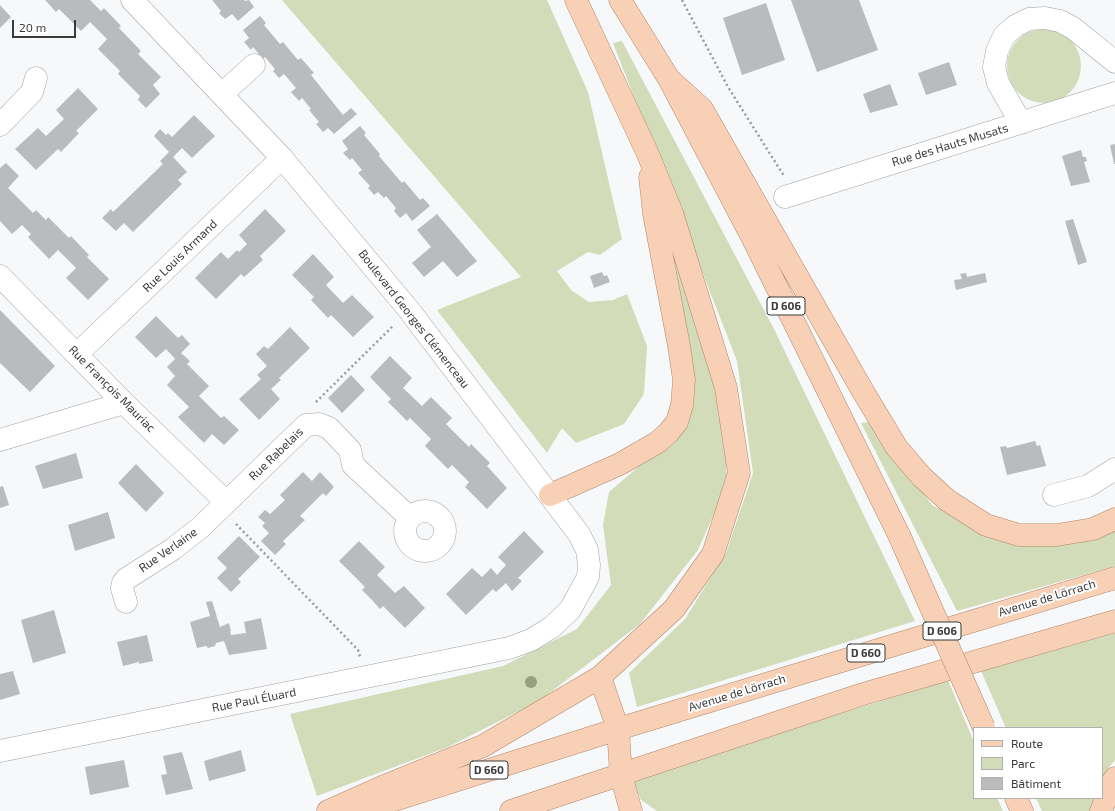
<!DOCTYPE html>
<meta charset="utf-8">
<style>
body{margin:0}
#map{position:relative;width:1115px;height:811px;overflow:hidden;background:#f7f8fa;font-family:"Exo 2",sans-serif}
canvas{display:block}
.legend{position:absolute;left:973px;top:727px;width:130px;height:72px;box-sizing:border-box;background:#fff;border:1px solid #b0b0b0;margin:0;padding:5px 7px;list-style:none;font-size:12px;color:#393a3a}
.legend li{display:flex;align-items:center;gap:8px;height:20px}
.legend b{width:20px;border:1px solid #b0b0b0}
.scale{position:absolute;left:12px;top:20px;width:64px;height:18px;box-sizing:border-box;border:2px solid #393a3a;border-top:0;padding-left:5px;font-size:12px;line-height:14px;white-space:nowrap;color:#393a3a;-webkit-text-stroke:3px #fff;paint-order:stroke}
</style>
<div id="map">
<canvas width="1115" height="811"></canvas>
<ul class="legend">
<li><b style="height:5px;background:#f8d0b6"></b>Route</li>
<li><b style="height:11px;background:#d2dcb8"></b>Parc</li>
<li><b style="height:11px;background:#babbbd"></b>Bâtiment</li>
</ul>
<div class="scale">20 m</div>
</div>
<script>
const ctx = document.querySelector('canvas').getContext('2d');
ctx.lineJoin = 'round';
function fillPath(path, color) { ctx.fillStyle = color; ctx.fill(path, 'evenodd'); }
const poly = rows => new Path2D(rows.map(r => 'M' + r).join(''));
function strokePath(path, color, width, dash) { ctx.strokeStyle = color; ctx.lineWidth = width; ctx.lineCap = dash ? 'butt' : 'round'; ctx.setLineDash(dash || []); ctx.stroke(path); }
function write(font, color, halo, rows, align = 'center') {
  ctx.font = font + ' "Exo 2",sans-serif'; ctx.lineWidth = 4; ctx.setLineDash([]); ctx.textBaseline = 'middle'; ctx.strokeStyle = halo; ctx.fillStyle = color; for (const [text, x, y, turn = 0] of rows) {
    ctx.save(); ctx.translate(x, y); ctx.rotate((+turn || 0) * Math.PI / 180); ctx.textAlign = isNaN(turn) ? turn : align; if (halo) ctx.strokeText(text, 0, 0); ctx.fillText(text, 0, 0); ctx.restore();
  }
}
fillPath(poly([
 [282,0,547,0,588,92,622,239,600,255,588,252,557,271,571,290,589,302,613,300,627,294,647,346,644,394,624,424,576,443,562,428,547,453,437,310,521,277],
 '1007 66a37 37 0 1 1 74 0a37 37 0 1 1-74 0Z',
 [622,41,774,329,915,621,637,707,629,673,685,619,726,553,753,473,737,361,613,43],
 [673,247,724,418,727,484,698,550,640,624,539,701,448,747,317,796,290,714,503,666,577,629,611,585,603,525,609,492,686,426,694,386],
 [870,422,932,505,994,538,1115,528,1115,566,957,611,861,423],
 [1115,633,1115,760,1110,766,1102,783,1102,728,1006,728,981,671],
 [948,680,974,742,974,798,997,798,1003,811,657,811,641,800,632,779],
 [1036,798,1096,798,1090,811,1042,811]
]), '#d2dcb8');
fillPath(poly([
 [45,0,90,0,101,11,104,8,121,26,119,28,141,51,138,54,161,77,153,85,160,94,146,108,138,100,140,96,118,74,120,71,98,49,107,39,90,22,81,31,59,9,56,12],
 [212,0,244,0,245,1,249,0,254,7,238,21,232,14,225,19,219,13,221,11],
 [791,0,859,0,878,50,817,72],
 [766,3,785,60,742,75,723,18],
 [0,5,11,17,0,28],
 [260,16,266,23,264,25,280,44,283,42,298,60,301,58,314,73,311,75,343,115,351,108,357,114,334,134,328,128,323,132,316,124,319,122,309,110,311,109,302,98,299,101,291,92,296,88,284,74,279,78,273,71,275,69,265,57,263,59,253,47,251,50,244,42,249,38,243,30],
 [949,62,957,85,926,95,918,73],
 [890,84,898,105,870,113,863,94],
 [78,88,98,109,76,131,79,133,61,152,58,149,36,170,15,149,38,128,46,136,64,119,56,110],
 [194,115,215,136,192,158,182,148,173,157,187,172,178,180,182,184,133,232,124,223,116,231,102,218,111,209,113,212,163,164,160,161,169,152,154,136,160,129,166,135,168,133,172,137],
 [360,126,366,133,364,135,380,154,379,156,402,183,404,181,420,200,423,198,430,206,412,221,406,213,400,218,394,211,396,208,386,196,384,198,378,192,374,195,368,188,370,186,358,173,362,170,352,158,350,160,343,153,348,149,342,141],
 [1115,144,1115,164,1114,164,1110,145],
 [1081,150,1083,157,1086,157,1087,161,1084,162,1090,182,1071,186,1062,156],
 [6,163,19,176,8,188,33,213,36,210,46,220,48,217,69,238,71,236,89,255,87,257,109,279,88,300,66,278,76,268,58,250,49,259,28,237,31,234,22,225,12,234,0,221,0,168],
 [265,209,286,231,260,256,263,260,244,277,241,274,216,299,195,278,221,252,228,259,237,250,239,252,247,244,239,235],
 [437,214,477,261,457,277,443,261,424,277,412,263,431,247,417,230],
 [1073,219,1087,262,1078,265,1065,221],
 [313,254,334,277,326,285,343,303,352,295,374,317,353,337,331,315,328,318,311,300,314,297,292,275],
 [602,272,604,276,607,275,610,282,594,288,590,276],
 [966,273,967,277,985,273,987,282,956,290,954,280,962,279,960,274],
 [0,310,55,366,30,392,0,363],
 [156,316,178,338,182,335,190,344,181,353,190,361,187,364,209,386,199,396,221,418,224,416,239,430,224,445,212,434,204,443,178,417,189,407,167,385,175,376,167,367,175,359,166,349,156,358,135,337],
 [290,327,310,348,279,378,281,380,271,389,280,399,259,420,239,399,261,379,257,375,267,366,256,354,264,346,268,349],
 [390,356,412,378,403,388,422,406,431,397,452,418,446,424,469,447,471,444,490,463,487,466,507,488,487,509,465,487,469,482,452,465,448,469,425,446,431,439,410,418,407,421,388,402,391,399,370,377],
 [351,375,365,390,342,413,328,398],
 [1035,441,1037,446,1040,445,1046,466,1007,475,1000,447,1006,446,1007,448],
 [76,453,83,478,43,489,35,466],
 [136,464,164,493,146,512,118,483],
 [303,472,312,481,320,472,334,487,326,496,323,493,300,516,305,520,283,541,286,544,275,555,261,541,269,533,262,526,265,523,258,517,265,510,270,514,285,500,280,495],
 [3,486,9,505,0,508,0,487],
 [108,512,115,538,75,551,68,525],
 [524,531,544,552,518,578,522,581,512,591,506,583,496,592,493,589,466,615,446,594,472,568,482,577,491,568,497,575,506,565,498,557],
 [239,536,260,557,238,579,241,582,231,592,217,578,227,568,217,558],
 [359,541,385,567,377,575,395,593,404,586,425,608,405,628,383,606,380,609,371,599,362,590,365,587,339,561],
 [212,601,220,627,229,623,231,631,230,631,231,635,246,633,244,622,261,618,267,649,229,655,224,641,216,643,215,646,208,648,206,646,197,648,190,622,210,616,206,602],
 [54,610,66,653,33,663,21,620],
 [147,635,153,661,139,664,139,662,123,666,117,642],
 [13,671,20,694,0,700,0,674],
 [241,750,246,771,209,781,204,761],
 [182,752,193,789,166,795,161,775,167,774,163,756],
 [124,760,129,787,90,795,85,767]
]), '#babbbd');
const minor = poly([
 [222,94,254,65],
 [1021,123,998,83,994,67,997,51,1004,36,1015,26,1029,19,1045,18,1060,21,1073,28,1115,62],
 [0,125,32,92,36,78],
 [785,197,1115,93],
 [0,276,124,403,226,502],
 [77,354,282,158],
 [0,440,124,403],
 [1054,495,1088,486,1115,469],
 '405 531a20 20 0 1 1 40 0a20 20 0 1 1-40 0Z',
 [126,602,122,588,123,583,126,579,173,549,201,527,306,425,319,424,329,428,350,450,353,465,410,518],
 [0,751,509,648,531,640,552,627,570,610,588,577,589,565,587,550,579,534,409,310,282,158,132,0]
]);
const major = poly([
 [620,0,669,79,753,239,899,535],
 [669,79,702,109,861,388,897,448,922,477,947,500,986,525,1019,535,1057,535,1093,529,1115,519],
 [550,495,620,464,658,442,669,432,677,422,682,405,684,380,679,346,654,214,650,177],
 [600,677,618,729,621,775,631,811],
 [1016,798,1022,811],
 [328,811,382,787,483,746,600,677,674,609,713,554,739,473,726,388,672,213,647,152,576,0],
 [360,811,618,729,1115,578],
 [511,811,863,694,1115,621],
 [1101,811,1113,781,1115,778]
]);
strokePath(minor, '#a0a1a3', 23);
strokePath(major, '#b2876b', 23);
strokePath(poly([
 [682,0,728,87,784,176],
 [316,402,394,325],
 [236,524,358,650,360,657]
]), '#999a9b', 2.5, [2, 3]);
strokePath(minor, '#fff', 22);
strokePath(major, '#f8d0b6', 22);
const majorBridge = poly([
 [899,535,984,728]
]);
strokePath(majorBridge, '#b2876b', 23, []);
strokePath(majorBridge, '#f8d0b6', 22);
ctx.fillStyle = '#989f80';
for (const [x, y] of [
 [531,682]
]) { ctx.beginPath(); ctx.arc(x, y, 6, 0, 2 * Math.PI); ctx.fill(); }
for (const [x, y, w] of [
 [786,306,38],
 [942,631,38],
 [866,653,38],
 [489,770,38]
]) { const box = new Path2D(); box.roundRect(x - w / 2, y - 9, w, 18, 3); ctx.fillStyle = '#fff'; ctx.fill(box); strokePath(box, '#393a3a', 1); }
write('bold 11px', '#393a3a', null, [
 ["D 606",786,306],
 ["D 606",942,631],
 ["D 660",866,653],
 ["D 660",489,770]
]);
write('12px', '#393a3a', '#fff', [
 ["Rue des Hauts Musats",950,145,-17],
 ["Rue Louis Armand",180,256,-44],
 ["Boulevard Georges Clémenceau",414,319,52],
 ["Rue François Mauriac",112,389,45],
 ["Rue Rabelais",276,454,-44],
 ["Rue Verlaine",168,550,-35],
 ["Avenue de Lörrach",1047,598,-17],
 ["Avenue de Lörrach",737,693,-17],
 ["Rue Paul Éluard",254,700,-11]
]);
</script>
